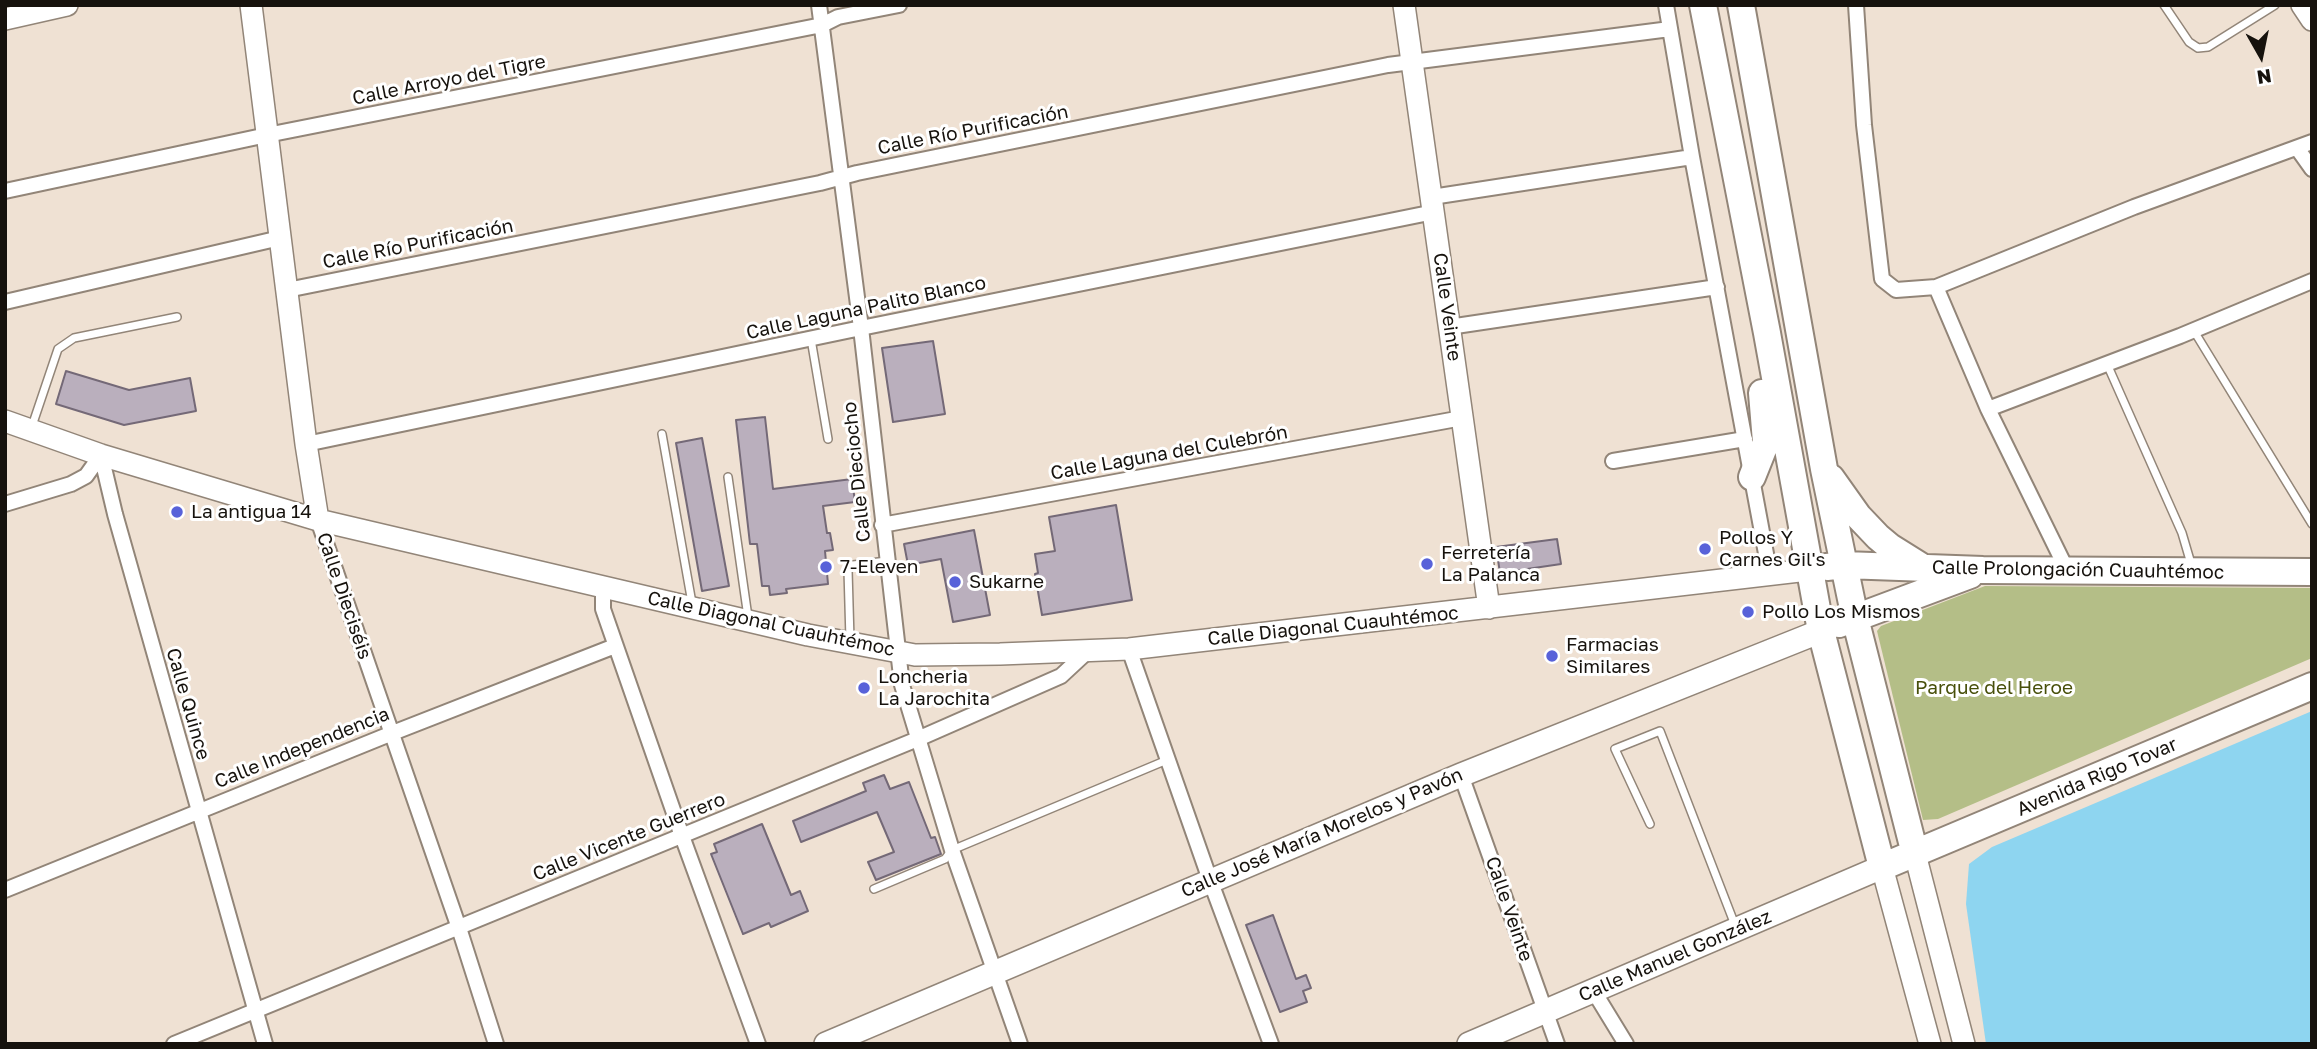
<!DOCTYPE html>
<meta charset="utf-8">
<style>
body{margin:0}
#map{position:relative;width:2317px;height:1049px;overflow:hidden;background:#efe1d3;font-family:"Golos Text",sans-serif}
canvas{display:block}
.frame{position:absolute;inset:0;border:7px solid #16120d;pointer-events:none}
.north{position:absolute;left:2226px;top:21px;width:70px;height:70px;-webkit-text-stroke:5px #fff;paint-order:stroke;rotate:171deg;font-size:19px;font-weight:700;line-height:28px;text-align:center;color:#16120d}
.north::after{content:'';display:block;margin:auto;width:24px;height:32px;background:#16120d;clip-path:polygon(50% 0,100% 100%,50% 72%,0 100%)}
</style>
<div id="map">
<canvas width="2317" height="1049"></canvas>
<div class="frame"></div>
<div class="north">N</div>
</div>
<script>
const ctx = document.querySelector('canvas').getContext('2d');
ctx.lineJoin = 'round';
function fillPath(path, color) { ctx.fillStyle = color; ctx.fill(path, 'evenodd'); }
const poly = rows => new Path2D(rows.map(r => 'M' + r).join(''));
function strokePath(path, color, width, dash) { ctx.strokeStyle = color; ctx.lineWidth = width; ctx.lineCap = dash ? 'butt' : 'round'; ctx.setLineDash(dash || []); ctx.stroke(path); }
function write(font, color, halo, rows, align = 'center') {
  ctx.font = font + ' "Golos Text",sans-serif'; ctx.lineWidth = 6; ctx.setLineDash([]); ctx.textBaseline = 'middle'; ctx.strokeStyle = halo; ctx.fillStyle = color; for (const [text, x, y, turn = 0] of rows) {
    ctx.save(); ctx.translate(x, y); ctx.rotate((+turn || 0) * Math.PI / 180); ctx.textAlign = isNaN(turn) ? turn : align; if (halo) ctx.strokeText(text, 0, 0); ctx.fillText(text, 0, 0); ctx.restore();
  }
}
fillPath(poly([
 [1985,586,2312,588,2312,658,1938,819,1923,820,1877,631,1881,626]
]), '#b4be87');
fillPath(poly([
 [2312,711,2312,1044,1986,1044,1966,904,1969,864,1992,847]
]), '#8ed5f0');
const building = poly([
 [933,341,945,414,893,422,882,348,933,341],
 [66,371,129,390,190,378,196,411,124,425,56,404,66,371],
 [765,417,773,489,852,479,855,502,823,506,827,533,830,533,833,550,825,551,828,584,786,589,787,593,770,595,769,586,762,586,757,544,750,544,736,420,765,417],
 [702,438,729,586,702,591,676,443,702,438],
 [1116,505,1132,600,1042,615,1035,574,1038,573,1035,554,1055,551,1049,517,1116,505],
 [974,530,990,615,953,622,941,559,908,565,904,544,974,530],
 [1557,539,1561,564,1500,573,1496,547,1557,539],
 [884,775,890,789,909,782,931,838,935,837,941,854,876,880,868,862,894,852,877,812,801,842,793,821,866,791,863,783,884,775],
 [762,824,791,895,800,891,808,911,771,927,769,923,743,934,711,854,717,852,714,844,762,824],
 [1273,915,1296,979,1306,975,1311,988,1303,991,1307,1002,1280,1012,1246,925,1273,915]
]);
fillPath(building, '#baafbd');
strokePath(building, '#746977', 2);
const lane = poly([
 [2164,5,2189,42,2198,48,2208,47,2275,5],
 [2194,331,2312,524],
 [811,339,828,439],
 [2107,364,2182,533,2192,567],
 [31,429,58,349,74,338,177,317],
 [662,434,692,603],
 [728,477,748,617],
 [850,640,848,570,853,565,887,561],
 [1650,824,1615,749,1660,731,1735,925],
 [874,889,945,859,952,850,1167,760]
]);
const street = poly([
 [819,5,861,328,902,685,952,850,1020,1044],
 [1666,5,1692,157,1770,575],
 [1856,5,1864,125,1882,279,1896,290,1936,287,2134,207,2312,142],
 [2297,148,2312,169],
 [5,191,267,135,822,25,838,17,899,5],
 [1432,197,1692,157],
 [1936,287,1988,409,2067,570],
 [287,290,820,183,857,173,1388,65,1670,29],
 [5,302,280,238],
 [1449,327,1717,287],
 [1988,409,2180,336,2312,281],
 [306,444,861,328,1434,212],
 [101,455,115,514,265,1044],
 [1613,461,1745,439],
 [5,504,71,484,86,476,101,455],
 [318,520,459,928,496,1044],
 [882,525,1462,418],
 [603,587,603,609,682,836,758,1044],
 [1129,649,1210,880,1271,1044],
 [1461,775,1557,1044],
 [5,890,390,734,615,646],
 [1593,990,1626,1044],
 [174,1044,920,738,1061,676,1089,650]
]);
const secondary = poly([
 [251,5,306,444,318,520],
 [1404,5,1489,608],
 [2302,5,2312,20],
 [5,19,67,5],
 [5,421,101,455,318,520,808,635,915,655,1000,654,1129,649,1808,570],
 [1915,854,1964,1044],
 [1882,867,1930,1044]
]);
const primary = poly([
 [826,1044,1461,775,1821,631],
 [1469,1044,1882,867]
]);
const highway = poly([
 [1703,5,1767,333,1821,631,1882,867,2312,686],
 [1741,5,1824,469,1855,618,1915,854],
 [1752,477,1766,442,1762,393],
 [1831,478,1858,516,1878,537,1890,547,1922,567],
 [1827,567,1844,565,1983,570,2312,572],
 [1839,624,1970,575]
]);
strokePath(lane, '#928578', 10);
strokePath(street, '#928578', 18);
strokePath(secondary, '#928578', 24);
strokePath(primary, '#928578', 26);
strokePath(highway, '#928578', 30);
strokePath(lane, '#fff', 7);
strokePath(street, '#fff', 14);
strokePath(secondary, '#fff', 21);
strokePath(primary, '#fff', 23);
strokePath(highway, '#fff', 26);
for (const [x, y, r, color] of [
 [177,512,7,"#5862d9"],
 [1705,549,7,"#5862d9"],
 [1427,564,7,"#5862d9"],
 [826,567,7,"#5862d9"],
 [955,582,7,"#5862d9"],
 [1748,612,7,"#5862d9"],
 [1552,656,7,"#5862d9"],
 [864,688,7,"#5862d9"]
]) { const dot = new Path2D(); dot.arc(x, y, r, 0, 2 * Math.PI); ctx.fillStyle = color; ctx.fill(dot); strokePath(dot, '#fff', 2.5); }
write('19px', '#16120d', '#fff', [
 ["Calle Arroyo del Tigre",449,80,-11],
 ["Calle Río Purificación",973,130,-11],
 ["Calle Río Purificación",418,244,-11],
 ["Calle Veinte",1447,307,82],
 ["Calle Laguna Palito Blanco",866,308,-12],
 ["Calle Laguna del Culebrón",1169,453,-10],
 ["Calle Dieciocho",857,472,-96],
 ["Calle Prolongación Cuauhtémoc",2078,570,1],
 ["Calle Dieciséis",344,596,71],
 ["Calle Diagonal Cuauhtémoc",771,624,12],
 ["Calle Diagonal Cuauhtémoc",1333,626,-6],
 ["Calle Quince",188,704,74],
 ["Calle Independencia",302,748,-22],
 ["Avenida Rigo Tovar",2097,777,-23],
 ["Calle José María Morelos y Pavón",1322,833,-23],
 ["Calle Vicente Guerrero",629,837,-22],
 ["Calle Veinte",1509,909,71],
 ["Calle Manuel González",1675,956,-23]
]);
write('19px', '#16120d', '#fff', [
 ["La antigua 14",191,512],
 ["Pollos Y",1719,538],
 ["Carnes Gil's",1719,560],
 ["Ferretería",1441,553],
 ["La Palanca",1441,575],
 ["7-Eleven",840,567],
 ["Sukarne",969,582],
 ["Pollo Los Mismos",1762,612],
 ["Farmacias",1566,645],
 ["Similares",1566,667],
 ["Loncheria",878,677],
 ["La Jarochita",878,699]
], 'left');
write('19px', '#474f0a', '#fff', [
 ["Parque del Heroe",1994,688]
]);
</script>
